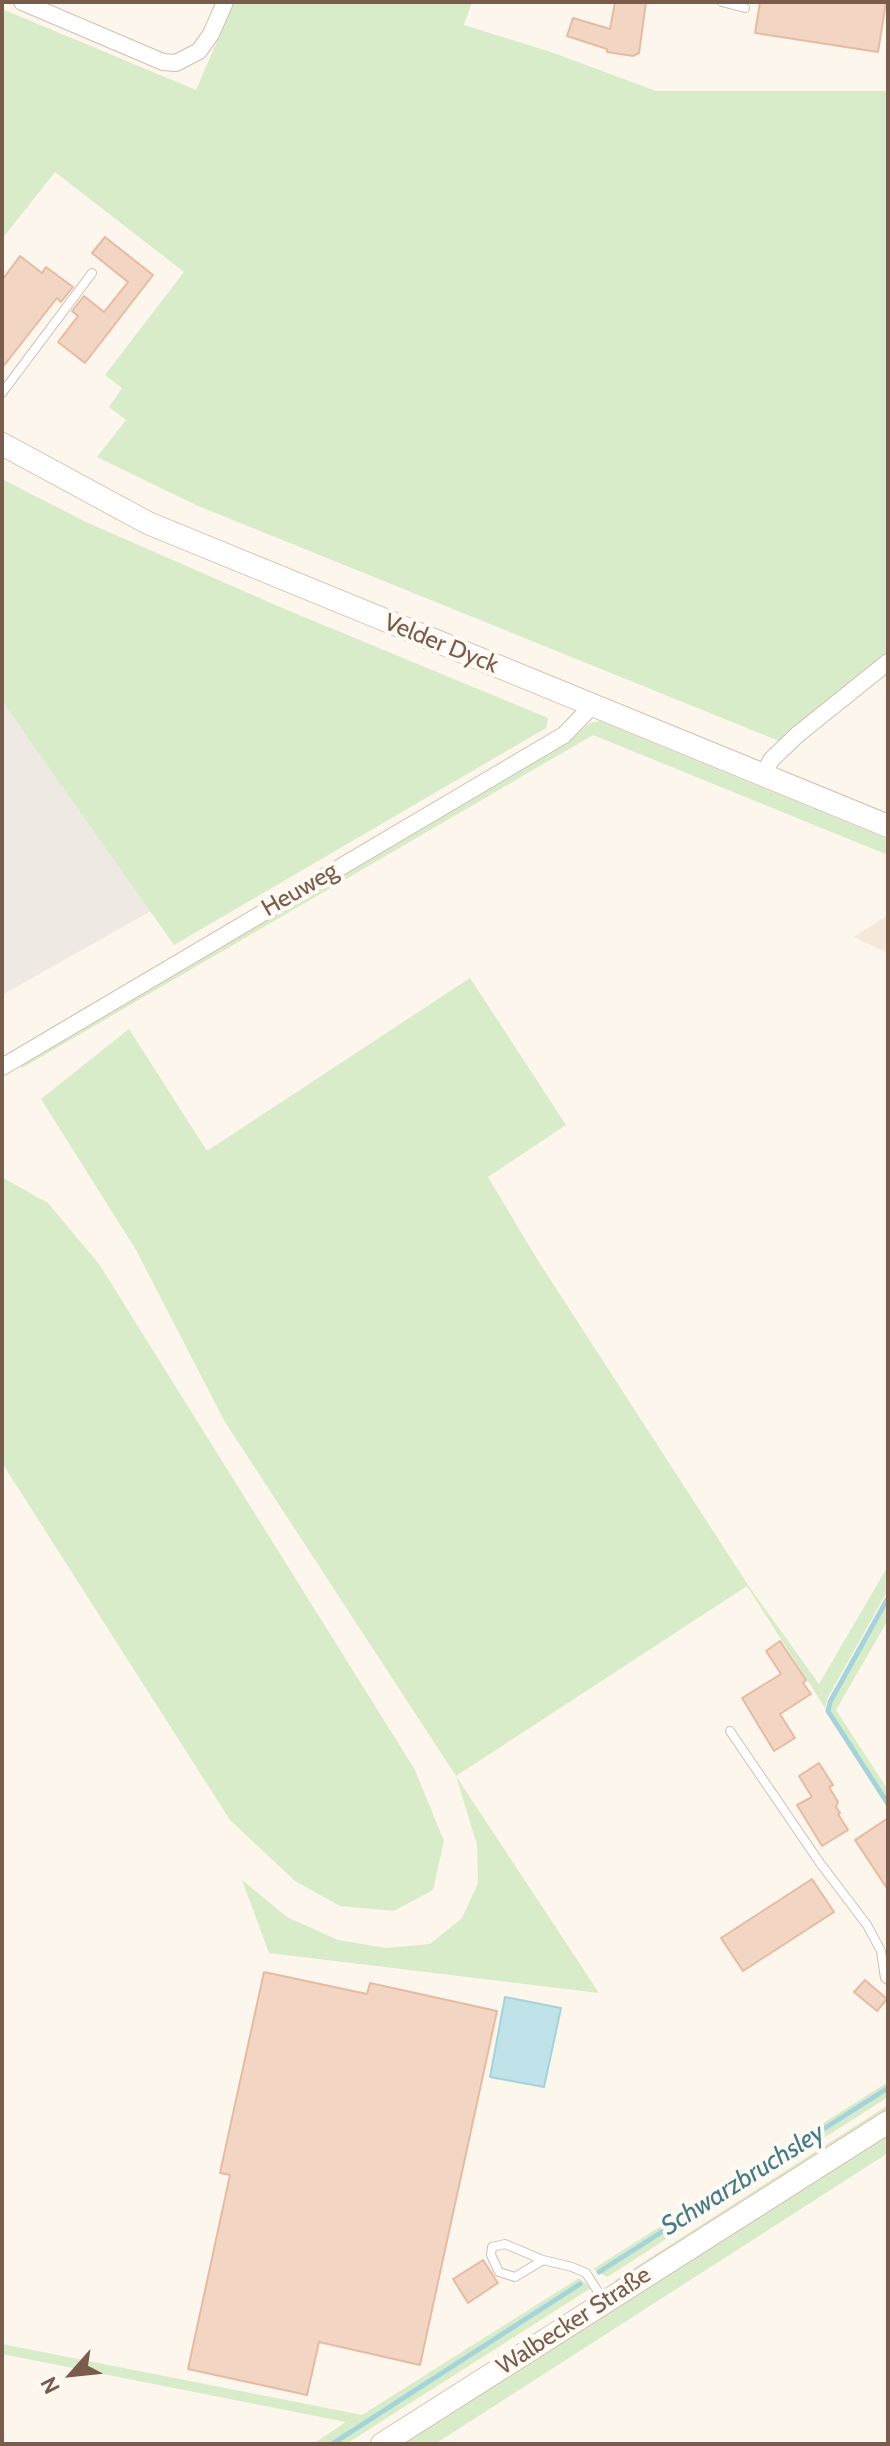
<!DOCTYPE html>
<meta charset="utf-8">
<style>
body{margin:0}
#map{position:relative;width:890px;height:2446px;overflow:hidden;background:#fdf6ec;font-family:Cabin,sans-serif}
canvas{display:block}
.frame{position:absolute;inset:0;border:4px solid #7a5c4d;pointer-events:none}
.north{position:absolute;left:32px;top:2334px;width:80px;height:80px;-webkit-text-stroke:6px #fffaf3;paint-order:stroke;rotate:243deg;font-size:22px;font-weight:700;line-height:32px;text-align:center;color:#7a5c4d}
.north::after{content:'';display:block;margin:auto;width:28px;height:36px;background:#7a5c4d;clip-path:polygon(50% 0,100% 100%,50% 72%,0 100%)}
</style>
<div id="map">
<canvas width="890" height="2446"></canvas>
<div class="frame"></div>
<div class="north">N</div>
</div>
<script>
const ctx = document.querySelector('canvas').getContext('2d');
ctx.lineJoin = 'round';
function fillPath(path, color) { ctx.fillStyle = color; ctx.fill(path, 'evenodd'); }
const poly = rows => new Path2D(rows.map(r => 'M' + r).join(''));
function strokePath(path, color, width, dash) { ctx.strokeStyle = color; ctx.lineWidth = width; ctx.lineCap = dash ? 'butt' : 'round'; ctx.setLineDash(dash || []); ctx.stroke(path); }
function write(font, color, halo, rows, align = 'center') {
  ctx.font = font + ' Cabin,sans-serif'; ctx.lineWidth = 8; ctx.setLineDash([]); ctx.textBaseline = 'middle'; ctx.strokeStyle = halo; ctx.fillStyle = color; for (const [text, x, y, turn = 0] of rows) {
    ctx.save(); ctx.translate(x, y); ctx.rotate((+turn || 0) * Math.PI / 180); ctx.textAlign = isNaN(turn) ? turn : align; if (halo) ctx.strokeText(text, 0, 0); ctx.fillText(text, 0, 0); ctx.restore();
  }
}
fillPath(poly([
 [888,915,888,953,854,937]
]), '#f5e8da');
fillPath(poly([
 [2,701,151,911,2,995]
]), '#efe9e4');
fillPath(poly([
 [234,2,472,2,464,25,551,52,656,91,888,91,888,654,779,741,196,505,97,457,126,420,109,407,122,388,105,375,184,272,55,172,2,239,2,9,196,90],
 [2,479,86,522,280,607,548,718,546,728,174,945,2,701],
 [600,721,888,839,888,855,593,735,22,1068,20,1065,388,843,576,735,590,723],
 [470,978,566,1125,488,1177,537,1259,748,1585,819,1684,888,1566,888,1590,827,1699,825,1708,747,1586,456,1776,599,1993,269,1953,242,1880,287,1917,338,1940,386,1948,430,1944,462,1918,478,1883,477,1845,456,1776,225,1422,136,1250,41,1099,129,1029,207,1151],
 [5,1179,48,1203,99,1264,415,1770,444,1841,433,1890,394,1911,340,1906,295,1881,230,1820,2,1463,2,1180],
 [888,1603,888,1620,836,1710,888,1790,888,1801,830,1711,831,1703],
 [888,2082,888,2097,607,2277,593,2269],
 [888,2105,888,2112,625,2281,614,2281],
 [888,2133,888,2153,435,2444,404,2444],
 [579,2278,591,2288,346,2444,313,2444,346,2422,2,2354,2,2344,362,2415]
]), '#d8ecc9');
const water = poly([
 [505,1997,561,2008,544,2087,490,2077,505,1997]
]);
fillPath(water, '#bfe3e8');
strokePath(water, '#a5d3da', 2);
strokePath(poly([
 [888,1598,830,1702,828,1711,888,1804],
 [599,2272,888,2088],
 [332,2444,580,2284]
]), '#a5d3da', 5);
const building = poly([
 [615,2,646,2,639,53,633,56,607,52,607,49,567,36,573,18,610,29,615,2],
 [760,2,886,2,878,52,755,33,760,2],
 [105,237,153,275,85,363,58,342,78,316,72,311,84,296,104,312,128,282,92,253,105,237],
 [20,256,42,273,46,267,73,287,61,302,57,298,2,368,2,280,20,256],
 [780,1641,806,1680,803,1683,811,1694,780,1714,795,1738,774,1751,742,1698,781,1674,766,1651,780,1641],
 [819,1763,833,1785,829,1787,838,1802,836,1807,840,1813,838,1814,848,1830,822,1846,797,1805,812,1797,799,1776,819,1763],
 [888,1818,888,1890,855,1840,888,1818],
 [812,1879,834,1912,743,1971,721,1938,812,1879],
 [264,1972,367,1994,370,1983,497,2011,420,2365,319,2342,307,2395,188,2369,230,2175,220,2173,264,1972],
 [865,1980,887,1999,877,2011,854,1992,865,1980],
 [483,2260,498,2283,468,2303,453,2279,483,2260]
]);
fillPath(building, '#f3d5c3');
strokePath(building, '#e6bba3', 2);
const service = poly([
 [722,2,745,8],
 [2,393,92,273],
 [730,1731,820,1863,867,1925,881,1951,885,1978,888,1980],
 [543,2260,515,2277,499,2272,491,2255,492,2247,505,2244,543,2260,572,2267,586,2273,604,2301]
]);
const minor = poly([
 [22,2,163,62,176,63,199,51,211,34,225,2],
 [763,776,771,760,797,735,888,662],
 [2,1067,564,735,592,706]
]);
const secondary = poly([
 [2,444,148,523,888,826],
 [382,2444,888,2122]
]);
strokePath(service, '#d1beb0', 10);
strokePath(minor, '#d1beb0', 18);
strokePath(secondary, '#d6c0b0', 24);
strokePath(service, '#fff', 8);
strokePath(minor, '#fff', 16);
strokePath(secondary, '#fff', 22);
write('24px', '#7a5c4d', '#fffaf3', [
 ["Velder Dyck",441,644,22],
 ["Heuweg",300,890,-30],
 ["Walbecker Straße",574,2321,-33]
]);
write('italic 26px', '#437c86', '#fffaf3', [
 ["Schwarzbruchsley",743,2180,-32]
]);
</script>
